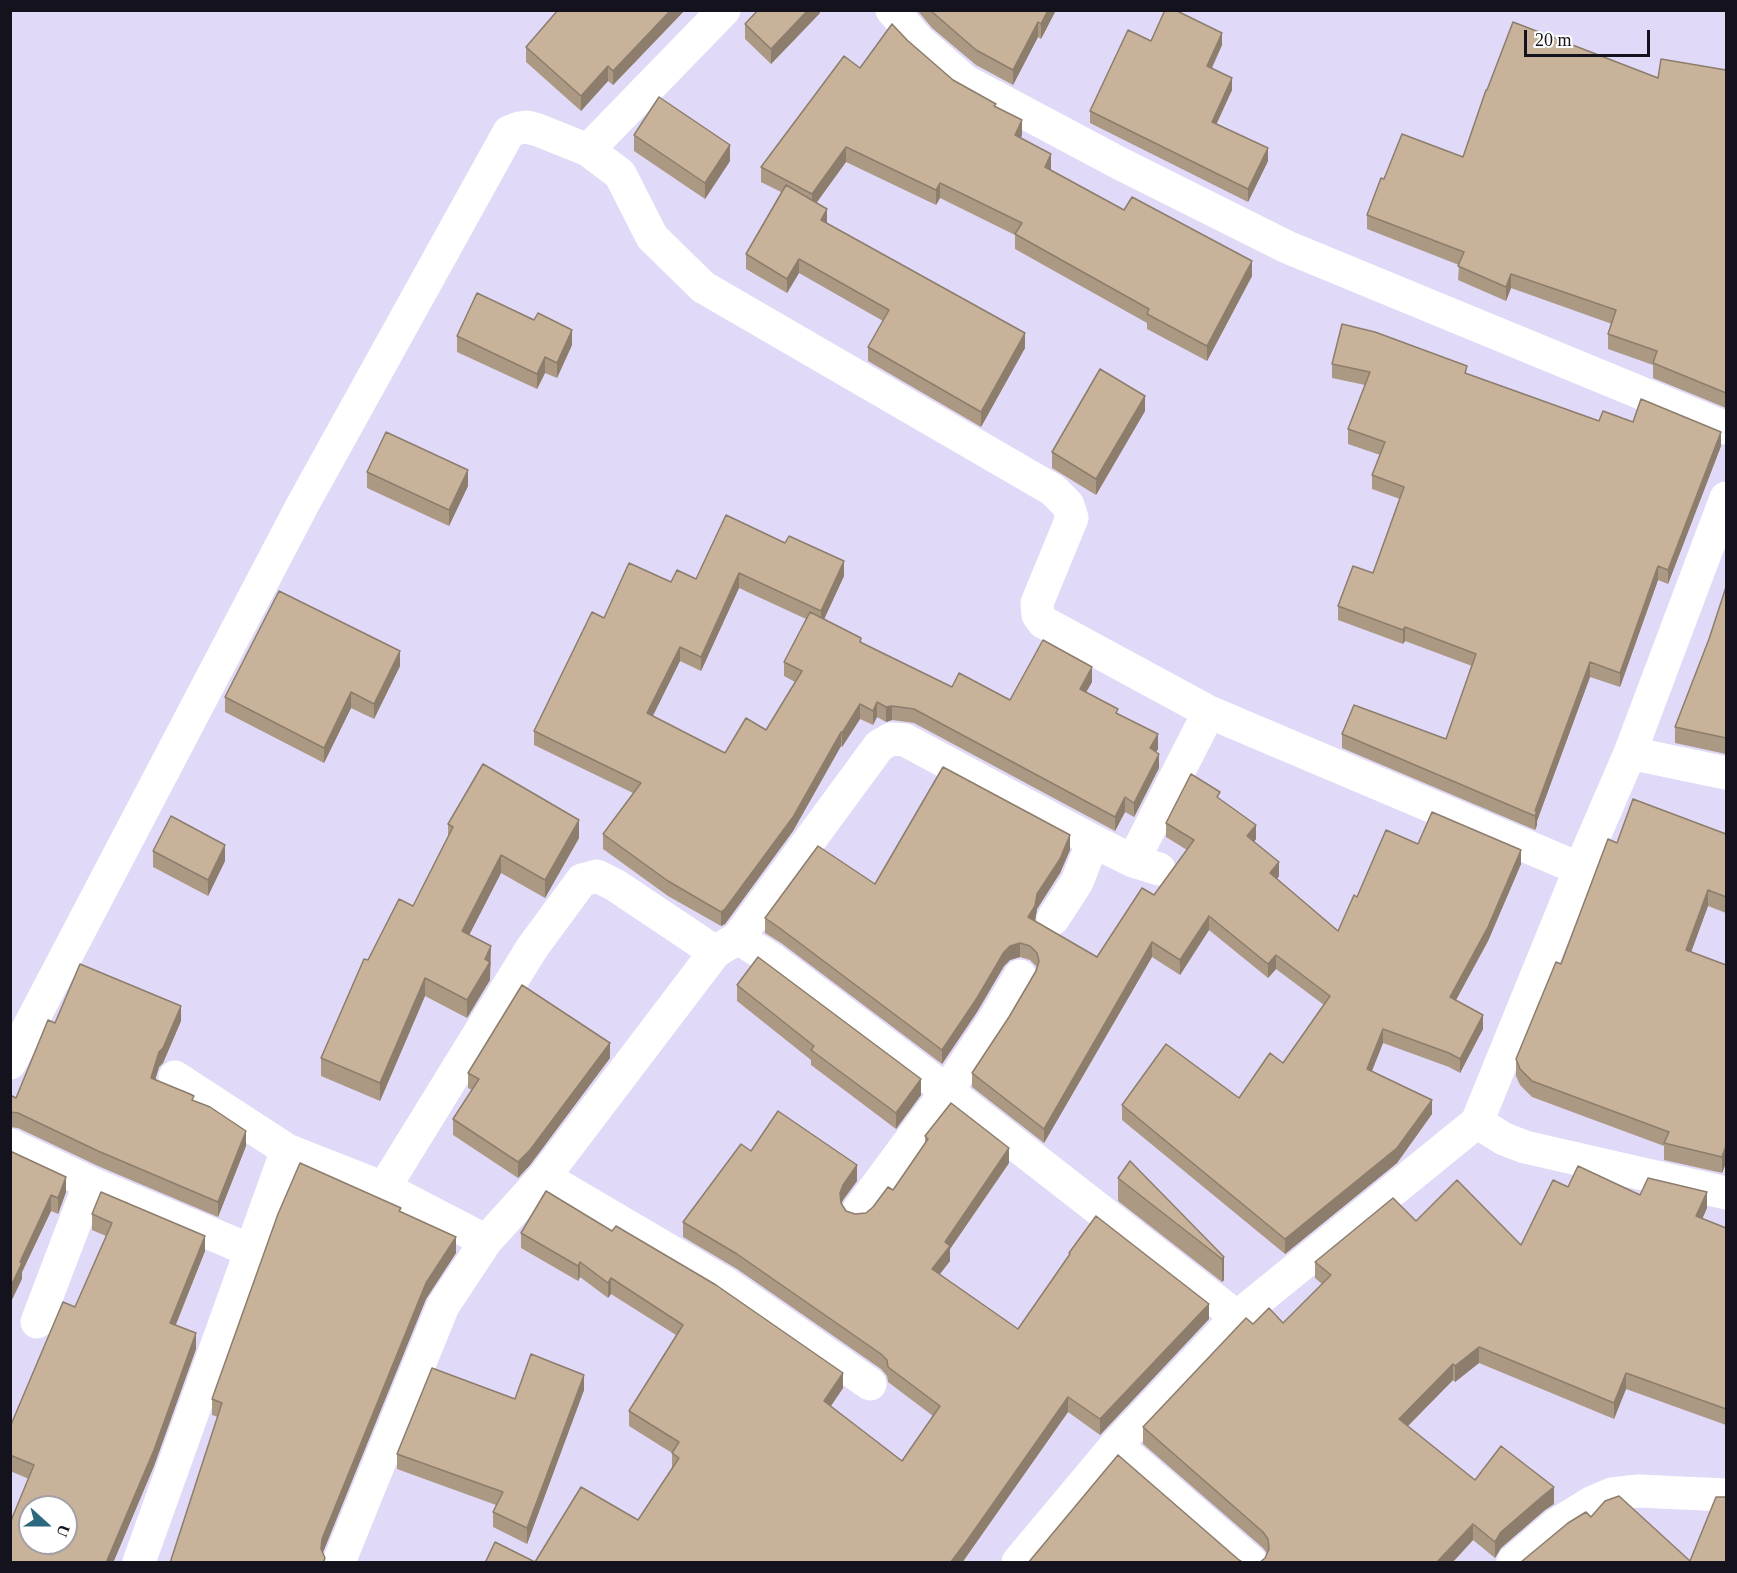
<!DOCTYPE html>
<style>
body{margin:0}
#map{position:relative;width:1737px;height:1573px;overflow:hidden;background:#e0daf8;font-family:"Times New Roman",serif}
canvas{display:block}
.frame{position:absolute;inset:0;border:12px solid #14121c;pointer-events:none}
.north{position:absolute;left:18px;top:1495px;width:60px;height:60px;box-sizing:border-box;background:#fff;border:2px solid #a1a0a4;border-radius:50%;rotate:111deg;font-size:16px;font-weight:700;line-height:24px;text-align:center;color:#14121c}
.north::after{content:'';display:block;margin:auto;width:21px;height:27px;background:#2b697f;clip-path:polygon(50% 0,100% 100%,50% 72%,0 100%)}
.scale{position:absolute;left:1524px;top:30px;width:126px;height:27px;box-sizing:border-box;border:3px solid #14121c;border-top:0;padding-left:8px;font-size:18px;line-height:21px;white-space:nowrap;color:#14121c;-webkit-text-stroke:4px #fff;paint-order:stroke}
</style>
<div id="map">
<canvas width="1737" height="1573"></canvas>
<div class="frame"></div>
<div class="north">U</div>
<div class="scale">20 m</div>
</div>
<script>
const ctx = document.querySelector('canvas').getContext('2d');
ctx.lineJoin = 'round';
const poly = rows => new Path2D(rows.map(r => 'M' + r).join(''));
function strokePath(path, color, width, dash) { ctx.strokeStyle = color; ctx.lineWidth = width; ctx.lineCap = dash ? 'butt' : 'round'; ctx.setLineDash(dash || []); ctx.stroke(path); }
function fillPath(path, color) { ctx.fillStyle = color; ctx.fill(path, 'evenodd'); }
strokePath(poly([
 [892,10,919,41,965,81,1119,163,1287,247,1726,428],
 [588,150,620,174,652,237,703,287,1053,490,1068,505,1072,518,1037,603,1038,615,1043,622,1209,712,1580,869],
 [1630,753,1726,773],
 [1133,861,1209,712],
 [1053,919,1077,882,1093,841],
 [738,938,879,746,891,739,905,740,1093,841,1133,861,1159,869],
 [10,1063,303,504,509,132,519,128,527,127,538,130,588,150,724,10],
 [175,1077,287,1150],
 [1477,1122,1504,1139,1525,1147,1726,1193],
 [10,1145,90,1183,252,1251],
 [544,1177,726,1284,870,1384],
 [384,1188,532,948,582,880,597,876,615,885,715,952],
 [858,1211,947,1091,993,1022,1020,976],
 [37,1322,90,1183],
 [1116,1445,1251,1562],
 [139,1562,287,1150,384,1188,486,1241],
 [339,1562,443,1306,486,1241,544,1177,715,952,738,938,770,958,947,1091,1237,1317],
 [1018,1562,1116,1445,1237,1317,1477,1122,1580,869,1630,753,1726,498],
 [1513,1562,1557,1524,1591,1503,1612,1494,1638,1491,1726,1495]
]), '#fff', 33);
fillPath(poly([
 [685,10,613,85,608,81,581,111,526,62,526,47],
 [820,10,820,13,771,64,745,39,745,24],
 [917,10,1056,10,1041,39,1038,37,1013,85,976,65,932,28],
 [907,40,953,80,996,107,1022,135,1021,138,1051,169,1051,170,1124,210,1252,276,1207,361,1147,329,1147,323,1015,249,1015,235,940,198,936,205,846,162,816,203,827,224,1025,348,981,427,868,361,868,347,883,321,799,273,787,293,746,269,746,254,781,192,761,182,761,167,860,68],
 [1151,41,1222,45,1212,68,1232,90,1216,124,1268,161,1248,202,1090,123,1090,111],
 [1726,70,1726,408,1653,378,1653,365,1608,349,1608,334,1612,324,1511,288,1506,301,1458,280,1459,265,1367,229,1367,215,1384,179,1463,157,1658,78],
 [634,135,730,161,705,199,634,151],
 [457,336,572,345,557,378,545,373,537,389,457,352],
 [1332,364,1467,374,1599,421,1633,422,1721,446,1668,584,1658,580,1620,687,1590,677,1537,821,1537,825,1535,830,1342,748,1342,734,1446,739,1472,666,1405,641,1403,644,1338,620,1338,606,1373,573,1400,499,1372,489,1372,475,1380,455,1348,444,1348,429,1365,385,1332,378],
 [1145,411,1096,495,1052,468,1052,452],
 [367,472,468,486,449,526,367,488],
 [726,515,844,576,824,619,861,642,952,687,1010,700,1092,682,1086,692,1118,714,1158,749,1156,752,1159,768,1134,817,1125,812,1115,831,914,723,892,720,886,722,877,717,873,725,860,719,842,747,841,746,793,831,725,924,721,926,668,896,603,849,603,834,633,793,534,745,534,731,604,618,671,582,696,579],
 [739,588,806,619,784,662,784,676,795,682,766,730,725,753,652,716,680,661,701,671],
 [1726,587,1726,754,1675,743,1675,727,1709,639],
 [400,666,374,719,351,708,324,763,225,712,225,697],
 [1220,799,1256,839,1254,842,1279,876,1277,879,1338,931,1357,897,1418,844,1521,864,1488,941,1456,1000,1483,1029,1460,1073,1449,1067,1383,1043,1372,1071,1432,1114,1397,1163,1285,1254,1122,1120,1122,1105,1239,1098,1283,1063,1324,1005,1276,969,1268,978,1209,930,1180,975,1152,957,1044,1143,972,1087,972,1073,1009,1017,1036,971,1037,967,1030,960,1020,957,1010,960,1004,966,977,1012,942,1064,781,943,765,933,765,918,875,884,1070,850,1060,873,1037,909,1035,921,1097,957,1154,895,1187,850,1166,837,1166,823],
 [448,824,579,838,545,898,501,873,469,935,491,964,490,967,490,980,467,1018,425,996,380,1101,321,1076,321,1058,368,960,413,906,448,836],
 [1726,834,1726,913,1708,906,1691,952,1726,965,1726,1163,1722,1173,1664,1160,1664,1146,1532,1097,1520,1085,1516,1076,1516,1059,1617,843],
 [153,851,225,861,208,896,153,867],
 [737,985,921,1095,896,1129,811,1065,811,1060,737,1001],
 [181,1021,163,1063,159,1067,155,1080,194,1101,246,1146,218,1217,98,1166,18,1128,10,1127,10,1095,16,1098,55,1023],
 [610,1058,530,1165,518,1178,453,1135,453,1119,472,1090,468,1088,468,1073],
 [925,1136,1009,1163,950,1249,950,1261,940,1274,1018,1329,1069,1256,1069,1253,1209,1319,1100,1435,1068,1412,962,1563,485,1563,535,1562,638,1520,672,1469,672,1453,629,1426,629,1411,676,1335,611,1294,608,1298,580,1277,578,1281,521,1248,521,1233,843,1388,831,1406,902,1461,933,1416,888,1382,887,1376,881,1369,737,1269,683,1237,683,1222,751,1151,857,1181,843,1200,841,1204,846,1211,855,1214,866,1213,893,1190,925,1143],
 [10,1151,66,1192,58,1214,51,1211,22,1272,22,1279],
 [1118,1178,1224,1257,1224,1280,1222,1282,1118,1201],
 [1568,1187,1640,1195,1707,1208,1702,1219,1726,1228,1726,1425,1626,1389,1614,1419,1479,1363,1455,1382,1453,1380,1408,1426,1475,1480,1554,1504,1545,1510,1501,1548,1495,1558,1473,1540,1452,1563,1259,1563,1265,1558,1267,1553,1263,1548,1143,1444,1143,1427,1253,1324,1283,1323,1322,1284,1315,1278,1315,1262,1416,1221,1521,1245],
 [401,1212,456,1253,426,1299,322,1553,325,1563,218,1417,212,1415,212,1399],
 [92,1214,205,1251,176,1325,196,1349,154,1466,113,1563,10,1563,29,1479,10,1471,10,1427,75,1307,106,1236,92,1230],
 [584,1390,527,1544,493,1527,493,1512,496,1505,397,1469,397,1454,515,1399],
 [1726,1437,1726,1458,1725,1457,1725,1441]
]), '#ac9984');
fillPath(poly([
 [671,10,685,10,613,85,613,71],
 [808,10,820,10,820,13,771,64,771,49],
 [1048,10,1056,10,1041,39,1041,24],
 [1038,22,1038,37,1013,85,1013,70],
 [1222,33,1222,45,1207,78,1207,66],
 [608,66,608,81,581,111,581,96],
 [1232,78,1232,90,1212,134,1212,122],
 [1022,120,1022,135,1015,150,1015,135],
 [730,145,730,161,705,199,705,183],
 [846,147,846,162,812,209,812,194],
 [1268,148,1268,161,1248,202,1248,189],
 [1051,154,1051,169,1045,182,1045,167],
 [940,183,940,198,936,205,936,190],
 [827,209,827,224,821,220],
 [799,259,799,273,787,293,787,279],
 [1252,261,1252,276,1207,361,1207,346],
 [1511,274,1511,288,1506,301,1506,287],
 [572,330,572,345,557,378,557,363],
 [1025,333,1025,348,981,427,981,412],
 [545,357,545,373,537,389,537,374],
 [1145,396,1145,411,1096,495,1096,479],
 [1721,432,1721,446,1668,584,1668,570],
 [468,470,468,486,449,526,449,510],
 [844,561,844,576,821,626,821,611],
 [1658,566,1658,580,1620,687,1620,673],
 [739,573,739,588,701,671,701,657],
 [1405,627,1405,641,1403,644,1403,630],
 [680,647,680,661,647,728,647,713],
 [400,651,400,666,374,719,374,704],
 [1590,662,1590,677,1537,821,1537,825,1535,830,1535,811],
 [1092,667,1092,682,1080,703,1080,689],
 [351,692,351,708,324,763,324,748],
 [877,702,877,717,873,725,873,711],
 [860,704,860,719,842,747,842,733],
 [892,706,892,720,886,722,886,707],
 [841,732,841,746,793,831,725,924,721,926,721,912],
 [1158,734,1158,749,1150,763,1150,748],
 [1159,754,1159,768,1134,817,1134,803],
 [1125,797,1125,812,1115,831,1115,817],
 [579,820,579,838,545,898,545,880],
 [1256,825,1256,839,1247,851,1247,836],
 [1070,835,1070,850,1060,873,1037,909,1035,921,1028,917,1037,894],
 [225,845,225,861,208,896,208,880],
 [1521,850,1521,864,1488,941,1450,1011,1450,997],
 [501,855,501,873,462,949,462,931],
 [1279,862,1279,876,1270,888,1270,873],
 [1708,890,1708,906,1686,966,1686,950],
 [1209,916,1209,930,1180,975,1180,960],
 [1152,942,1152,957,1044,1143,1044,1129],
 [1020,943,1020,957,1010,960,1004,966,977,1012,942,1064,942,1050,1004,952,1010,946],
 [491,946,490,980,467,1018,467,1000],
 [1276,955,1276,969,1268,978,1268,964],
 [425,978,425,996,380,1101,380,1083],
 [181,1006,181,1021,163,1063,159,1067,151,1093,151,1078,159,1052],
 [1483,1015,1483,1029,1460,1073,1460,1059],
 [1383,1029,1383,1043,1367,1083,1367,1069],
 [610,1043,610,1058,530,1165,518,1178,518,1162],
 [921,1079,921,1095,896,1129,896,1113],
 [1432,1100,1432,1114,1397,1163,1285,1254,1285,1239],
 [246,1131,246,1146,218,1217,218,1202],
 [1726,1146,1726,1163,1722,1173,1722,1157],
 [1009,1148,1009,1163,950,1249,950,1261,932,1284,932,1269,945,1242],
 [857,1165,857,1181,843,1200,840,1208,840,1193,843,1185],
 [66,1177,66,1192,58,1214,58,1198],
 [1707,1192,1707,1208,1696,1233,1696,1216],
 [51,1195,51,1211,22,1272,22,1279,10,1304,10,1288,20,1262],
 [205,1236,205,1251,170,1338,170,1323],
 [456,1237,456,1253,426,1299,322,1555,321,1549,322,1539,426,1283],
 [1224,1257,1224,1280,1222,1282,1222,1259],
 [580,1262,580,1277,578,1281,578,1266],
 [611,1278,611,1294,608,1298,608,1283],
 [1209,1304,1209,1319,1100,1435,1100,1419],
 [196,1333,196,1349,154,1466,113,1563,106,1563],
 [1479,1347,1479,1363,1455,1382,1455,1366],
 [1453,1364,1453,1380,1399,1435,1399,1419],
 [843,1373,843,1388,824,1416,824,1401],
 [1626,1373,1626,1389,1614,1419,1614,1403],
 [584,1375,584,1390,527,1544,527,1528],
 [1068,1397,1068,1412,966,1557,962,1563,950,1563],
 [1554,1487,1554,1504,1545,1510,1501,1548,1495,1558,1495,1542,1501,1532,1545,1494],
 [1473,1524,1473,1540,1452,1563,1436,1563]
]), '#8c7d6c');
const building = poly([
 [558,10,671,10,613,71,608,66,581,96,526,47,558,10],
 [758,10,808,10,771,49,745,24,758,10],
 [930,10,1048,10,1041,24,1038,22,1013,70,976,50,930,10],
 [1165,10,1175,10,1222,33,1207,66,1232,78,1212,122,1268,148,1248,189,1090,111,1128,30,1151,41,1165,10],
 [1513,22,1658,78,1661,59,1726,70,1726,393,1653,363,1657,351,1608,334,1616,310,1511,274,1506,287,1458,266,1464,252,1367,215,1381,178,1384,179,1402,134,1463,157,1486,90,1487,90,1513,22],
 [892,24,907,40,953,80,996,104,994,106,1022,120,1015,135,1051,154,1045,167,1124,210,1132,197,1252,261,1207,346,1147,314,1149,309,1015,234,1022,223,940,183,936,190,846,147,812,194,761,167,844,56,860,68,892,24],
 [659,97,730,145,705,183,634,135,659,97],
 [786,185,827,209,821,220,1025,333,981,412,868,347,889,310,799,259,787,279,746,254,786,185],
 [477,293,534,320,538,313,572,330,557,363,545,357,537,374,457,336,477,293],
 [1342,324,1375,332,1467,366,1465,373,1599,421,1603,411,1633,422,1641,399,1721,432,1668,570,1658,566,1620,673,1590,662,1535,811,1537,811,1535,816,1342,734,1354,705,1446,739,1476,654,1405,627,1403,630,1338,606,1353,566,1373,573,1404,487,1372,475,1385,442,1348,429,1370,372,1332,364,1342,324],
 [1100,369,1145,396,1096,479,1052,452,1100,369],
 [386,432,468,470,449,510,367,472,386,432],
 [726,515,785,543,789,536,844,561,821,611,739,573,701,657,680,647,647,713,725,753,746,718,766,730,802,671,784,662,810,612,861,638,860,642,952,687,959,673,1010,700,1043,640,1092,667,1080,689,1118,709,1116,713,1158,734,1150,748,1159,754,1134,803,1125,797,1115,817,914,709,892,706,886,707,877,702,873,711,860,704,842,733,841,732,793,817,725,909,721,912,668,881,603,834,641,783,534,731,592,612,604,618,629,563,671,582,677,570,696,579,726,515],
 [1726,587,1726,738,1675,727,1709,639,1726,587],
 [279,591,400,651,374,704,351,692,324,748,225,697,279,591],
 [483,764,579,820,545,880,501,855,462,931,491,946,485,959,490,962,467,1000,425,978,380,1083,321,1058,364,959,368,960,399,899,413,906,453,827,448,824,483,764],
 [943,767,1070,835,1060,859,1037,894,1035,906,1028,917,1097,957,1142,888,1154,895,1194,840,1166,823,1191,774,1220,792,1217,797,1256,825,1247,836,1279,862,1270,873,1338,931,1354,895,1357,897,1386,830,1418,844,1432,812,1521,850,1488,927,1450,997,1483,1015,1460,1059,1449,1053,1383,1029,1367,1069,1432,1100,1397,1148,1285,1239,1122,1105,1166,1044,1239,1098,1270,1053,1283,1063,1330,996,1276,955,1268,964,1209,916,1180,960,1152,942,1044,1129,972,1073,1009,1017,1036,971,1039,961,1037,953,1030,946,1020,943,1010,946,1004,952,977,998,942,1050,781,929,765,918,818,846,875,884,943,767],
 [1633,799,1726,834,1726,897,1708,890,1686,950,1726,965,1726,1146,1722,1157,1664,1143,1669,1132,1532,1081,1520,1069,1516,1059,1556,962,1561,964,1608,839,1617,843,1633,799],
 [171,816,225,845,208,880,153,851,171,816],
 [758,957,921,1079,896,1113,811,1050,814,1046,737,985,758,957],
 [80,964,181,1006,163,1048,159,1052,151,1078,190,1094,194,1096,192,1100,210,1107,246,1131,218,1202,98,1151,18,1113,10,1112,10,1095,16,1098,48,1020,55,1023,80,964],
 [522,985,610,1043,530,1150,518,1162,453,1119,479,1079,468,1073,522,985],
 [951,1103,1009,1148,945,1242,950,1246,932,1269,1018,1329,1070,1254,1069,1253,1096,1216,1209,1304,1100,1419,1068,1397,966,1542,950,1563,485,1563,495,1542,535,1562,581,1487,638,1520,679,1458,672,1453,679,1442,629,1411,683,1325,611,1278,608,1283,580,1262,578,1266,521,1233,546,1191,612,1231,616,1226,716,1285,843,1373,824,1401,902,1461,940,1406,888,1367,887,1360,881,1354,737,1254,683,1222,741,1144,751,1151,778,1111,857,1165,843,1185,840,1193,841,1203,846,1211,855,1214,866,1213,873,1207,888,1187,893,1190,928,1139,925,1136,951,1103],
 [10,1151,66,1177,58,1198,51,1195,20,1262,22,1263,10,1288,10,1151],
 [1130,1161,1224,1257,1222,1259,1118,1178,1130,1161],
 [300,1163,401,1208,399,1211,456,1237,426,1283,322,1539,321,1549,325,1558,323,1563,170,1563,222,1403,212,1399,278,1214,300,1163],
 [1578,1166,1640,1195,1648,1178,1707,1192,1696,1216,1726,1228,1726,1409,1626,1373,1614,1403,1479,1347,1455,1366,1453,1364,1399,1419,1475,1480,1501,1446,1554,1487,1545,1494,1501,1532,1495,1542,1473,1524,1436,1563,1259,1563,1265,1558,1269,1549,1268,1539,1263,1532,1143,1427,1246,1318,1253,1324,1269,1308,1283,1323,1331,1275,1315,1262,1393,1198,1416,1221,1457,1180,1521,1245,1553,1180,1568,1187,1578,1166],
 [101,1192,205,1236,170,1323,196,1333,154,1450,106,1563,10,1563,10,1523,34,1465,10,1455,10,1427,63,1302,75,1307,112,1223,92,1214,101,1192],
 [30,1507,66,1507,66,1543,30,1543,30,1507],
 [531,1354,584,1375,527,1528,493,1512,503,1492,397,1454,432,1368,515,1399,531,1354],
 [1118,1455,1239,1560,1244,1563,1028,1563,1118,1455],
 [1619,1496,1690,1561,1716,1497,1726,1497,1726,1563,1521,1562,1568,1523,1586,1512,1591,1517,1605,1501,1619,1496]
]);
fillPath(building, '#c8b29a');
strokePath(building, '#8c7d6c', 1.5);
</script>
